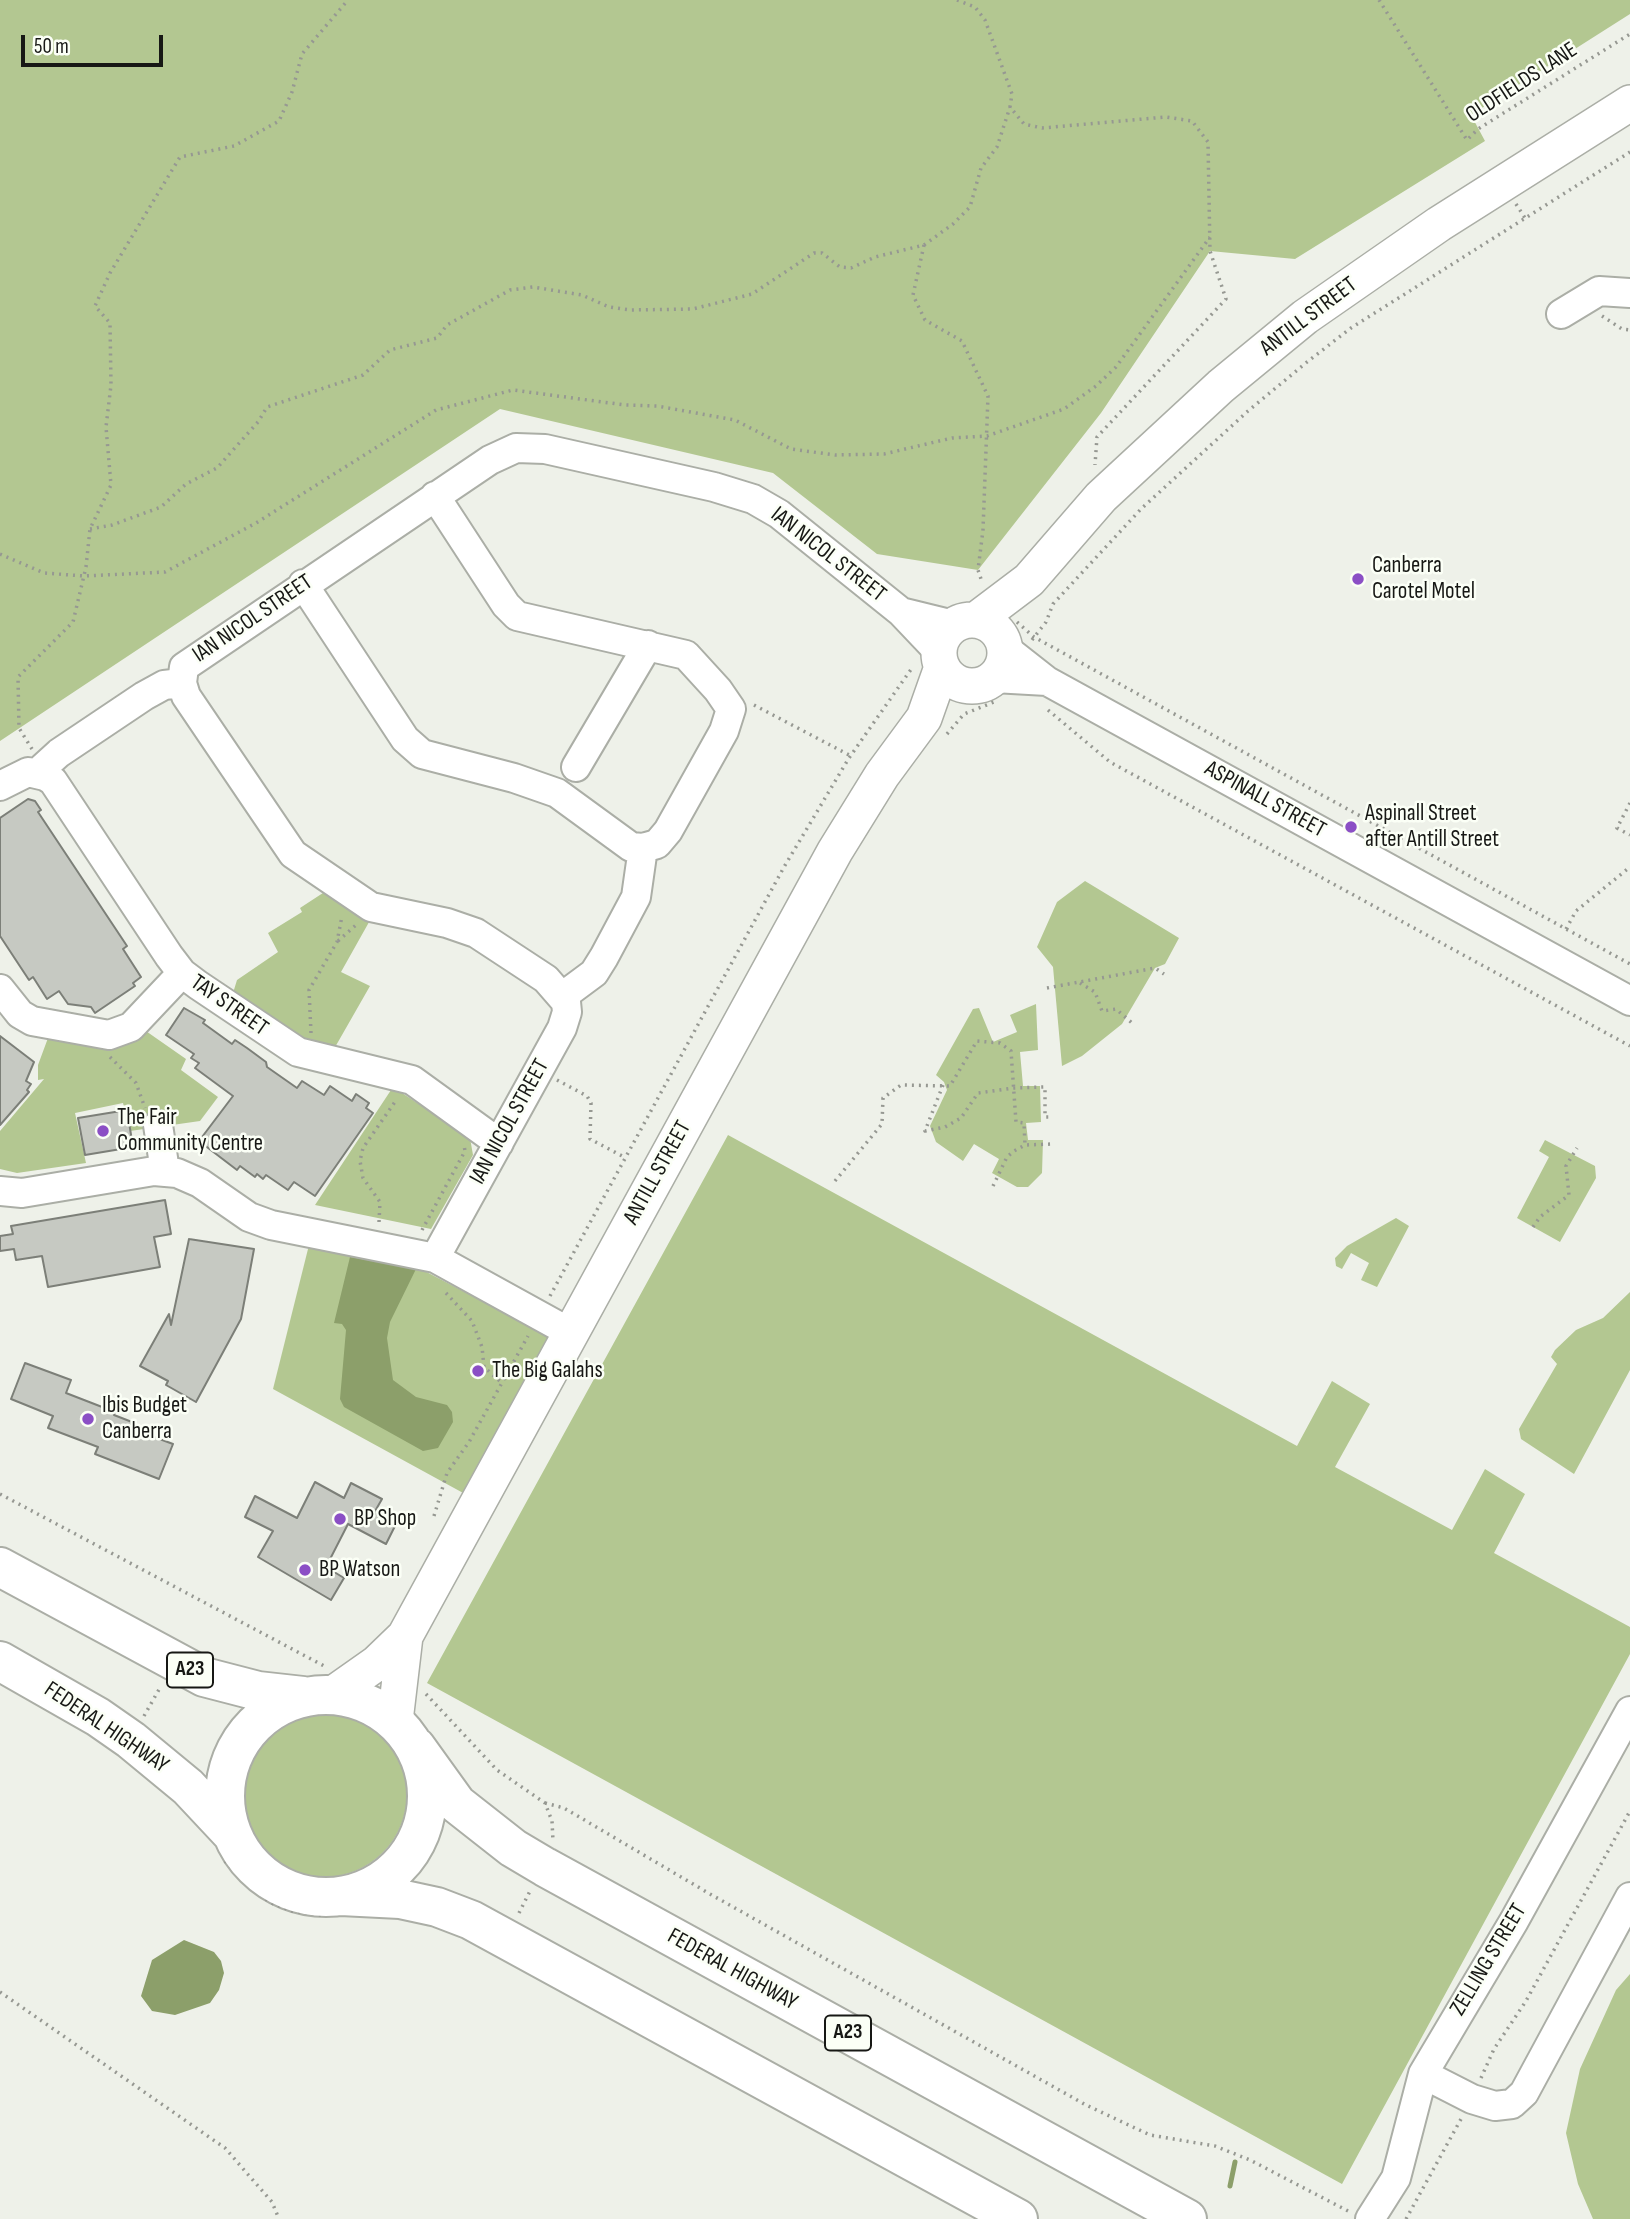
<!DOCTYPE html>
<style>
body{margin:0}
#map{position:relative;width:1630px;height:2219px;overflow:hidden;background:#eef1e9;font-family:"Sofia Sans Condensed",sans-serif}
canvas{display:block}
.scale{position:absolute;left:21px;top:35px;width:142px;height:32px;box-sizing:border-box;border:4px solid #171815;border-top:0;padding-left:9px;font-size:21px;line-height:24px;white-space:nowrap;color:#171815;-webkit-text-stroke:5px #fbfff6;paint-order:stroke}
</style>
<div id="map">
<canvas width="1630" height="2219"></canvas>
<div class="scale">50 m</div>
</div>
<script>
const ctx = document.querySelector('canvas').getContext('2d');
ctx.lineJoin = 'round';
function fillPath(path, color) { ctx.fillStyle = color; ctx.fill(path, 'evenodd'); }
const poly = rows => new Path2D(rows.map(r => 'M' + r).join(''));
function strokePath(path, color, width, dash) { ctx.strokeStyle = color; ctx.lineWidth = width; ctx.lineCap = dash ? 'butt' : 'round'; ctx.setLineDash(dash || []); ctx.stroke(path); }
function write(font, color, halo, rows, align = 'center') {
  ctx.font = font + ' "Sofia Sans Condensed",sans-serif'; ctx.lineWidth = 5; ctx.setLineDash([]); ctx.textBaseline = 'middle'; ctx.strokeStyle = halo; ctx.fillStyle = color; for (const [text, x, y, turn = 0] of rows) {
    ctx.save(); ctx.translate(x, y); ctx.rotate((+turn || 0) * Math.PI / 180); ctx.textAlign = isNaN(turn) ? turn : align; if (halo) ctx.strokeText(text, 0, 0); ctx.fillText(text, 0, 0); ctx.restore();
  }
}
fillPath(poly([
 [0,0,1630,0,1630,14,1471,115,1485,141,1295,259,1210,251,1101,413,978,570,877,554,773,473,500,409,0,741],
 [1085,881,1179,938,1165,964,1155,968,1122,1024,1082,1056,1062,1066,1053,967,1037,947,1057,902],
 [326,891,373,915,341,972,370,986,334,1049,306,1042,233,993,237,980,278,952,268,933,302,912,300,908],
 [1036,1004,1038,1050,1020,1052,1023,1086,1040,1086,1041,1122,1026,1123,1028,1140,1043,1140,1042,1173,1028,1187,1017,1187,992,1173,999,1159,974,1144,963,1161,936,1142,930,1126,947,1090,944,1082,936,1075,973,1009,979,1008,993,1042,1017,1032,1010,1015],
 [143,1029,186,1059,181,1070,218,1097,200,1121,130,1131,123,1103,75,1113,86,1163,17,1173,0,1169,0,1131,44,1079,38,1080,38,1065,48,1038],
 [393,1087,470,1138,473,1155,431,1229,315,1205],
 [728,1135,1297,1446,1332,1381,1370,1404,1335,1467,1452,1530,1485,1469,1525,1494,1494,1553,1630,1627,1630,1654,1342,2184,427,1683],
 [1545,1140,1595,1166,1596,1178,1560,1242,1517,1218,1549,1157,1539,1151],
 [1396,1218,1409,1226,1377,1287,1361,1280,1369,1263,1351,1253,1342,1269,1336,1266,1335,1258,1347,1246],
 [309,1245,415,1266,549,1336,465,1494,273,1389],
 [1630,1292,1630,1370,1574,1474,1521,1439,1519,1429,1557,1364,1551,1357,1555,1350,1576,1330,1603,1318],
 '241 1794a83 83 0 1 1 166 0a83 83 0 1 1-166 0Z',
 [1630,1974,1630,2219,1593,2219,1578,2184,1566,2133,1580,2069,1616,1990]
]), '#b3c791');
fillPath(poly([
 [350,1257,416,1269,390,1322,387,1338,393,1380,416,1397,447,1405,452,1412,453,1422,438,1448,423,1451,344,1407,340,1399,346,1330,342,1324,334,1323],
 [184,1940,214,1952,221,1961,224,1973,219,1990,210,2003,175,2015,152,2011,141,1996,152,1960]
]), '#8c9f6a');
strokePath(poly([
 [1230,2186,1235,2162]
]), '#8c9f6a', 5);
const building = poly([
 [28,799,35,801,41,810,38,812,127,946,123,949,141,977,133,983,135,986,95,1013,91,1007,68,1004,59,991,47,999,33,977,29,980,0,936,0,818,28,799],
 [184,1008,205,1020,203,1023,232,1044,235,1040,247,1048,266,1062,267,1067,297,1088,302,1081,324,1095,330,1086,352,1101,356,1094,369,1103,366,1108,373,1113,315,1196,294,1182,288,1190,266,1175,263,1179,257,1174,255,1177,240,1166,237,1170,199,1141,233,1096,195,1068,199,1063,191,1058,194,1054,166,1035,184,1008],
 [0,1036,34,1062,26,1081,31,1084,27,1090,29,1092,0,1125,0,1036],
 [127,1110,133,1147,85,1155,78,1118,127,1110],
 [165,1200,171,1234,154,1237,160,1267,48,1287,42,1256,16,1260,14,1249,0,1251,0,1236,13,1234,11,1226,165,1200],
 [189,1239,254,1249,241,1319,196,1402,166,1385,168,1381,140,1366,169,1314,171,1325,189,1239],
 [25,1363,71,1380,66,1393,115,1412,114,1415,132,1422,130,1428,173,1444,159,1479,95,1454,98,1447,48,1428,53,1416,11,1399,25,1363],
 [315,1482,344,1498,351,1483,382,1499,374,1513,396,1524,386,1544,348,1524,326,1567,344,1578,331,1600,258,1557,273,1531,245,1517,255,1496,297,1518,315,1482]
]);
fillPath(building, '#c6c9c2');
strokePath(building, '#7c7f78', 2);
const minor = poly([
 [1561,314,1599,291,1630,293],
 [303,584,405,739,422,754,514,778,557,793,631,847,643,848,657,844,668,831,724,731,731,709,718,690,686,655,517,616,506,605,435,496],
 [901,612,954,625],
 [1005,648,1047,681,1630,1001],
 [994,678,1047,681],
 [576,767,648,645],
 [37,773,59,753,144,696,164,685,182,683],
 [0,786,28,772,45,776,53,781,169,956,182,973,198,985,298,1052,412,1080,499,1143],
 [0,989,20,1014,32,1021,109,1035,131,1027,182,973],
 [563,996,594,973,604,957,636,897,643,848],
 [158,1125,165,1171],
 [0,1191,22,1193,154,1171,177,1173,200,1183,249,1217,271,1225,435,1258,571,1333],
 [435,1258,562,1028,567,1012,566,1002,546,979,476,933,447,923,371,907,293,854,186,696,182,683,184,667,490,460,516,448,545,449,714,487,753,499,779,514,901,612,939,652],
 [1423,2074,1472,2099,1495,2106,1512,2104,1524,2093,1630,1897],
 [1370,2219,1396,2178,1423,2074,1514,1921,1630,1711]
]);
const major = poly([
 [976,620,1029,580,1101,497,1221,386,1305,317,1439,224,1630,103],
 '939 653a33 33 0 1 1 66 0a33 33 0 1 1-66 0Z',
 [333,1694,377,1663,405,1636,835,851,882,775,924,718,942,667],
 [395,1721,405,1636]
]);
const highway = poly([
 [0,1567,204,1677,258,1691,303,1696],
 [0,1661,98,1717,131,1740,188,1787,232,1834],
 '225 1796a101 101 0 1 1 202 0a101 101 0 1 1-202 0Z',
 [416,1747,457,1804,513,1848,545,1867,1187,2219],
 [341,1896,400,1899,437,1907,471,1920,1018,2219]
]);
strokePath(minor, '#abaea6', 32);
strokePath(major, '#abaea6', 38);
strokePath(highway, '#abaea6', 42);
strokePath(poly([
 [957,0,975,7,985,20,1012,94,1010,107,1024,124,1042,128,1166,117,1192,121,1208,142,1210,251,1226,299,1097,437,1095,465],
 [1379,0,1467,140,1478,129,1630,34],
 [1516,204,1525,218],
 [924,245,913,295,925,320,962,341,988,396,983,530,978,570,982,582],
 [1602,316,1622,329,1630,330],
 [90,529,112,525,161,507,186,484,217,468,258,422,267,407,363,375,390,350,437,338,447,325,510,290,533,287,582,295,609,307,630,310,693,309,752,294,814,253,822,253,840,267,851,268,875,257,924,245,953,224,970,207,981,168,997,147,1010,107],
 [0,554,44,573,84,576,165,572,256,523,436,410,513,390,625,405,657,406,735,420,791,449,835,455,884,454,952,438,987,436,1064,409,1096,386,1116,367,1210,237],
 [1017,622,1034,637,1630,964],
 [1032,640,1046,622,1053,604,1141,509,1248,411,1307,362,1351,328,1630,152],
 [754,705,851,756],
 [1048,710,1110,762,1630,1046],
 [947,734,964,714,994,702],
 [32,749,19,728,18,677,73,622,86,567,90,529,111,485,106,427,111,385,110,323,95,306,110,273,180,157,234,146,279,121,292,92,302,54,348,0],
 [1630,803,1617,828,1630,835],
 [1566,929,1576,911,1630,867],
 [338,941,356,925],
 [1080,983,1095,992,1102,1011,1116,1009,1132,1023],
 [1047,988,1155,968,1164,974],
 [311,1033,309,990,337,942,342,916],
 [110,1057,136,1083,145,1108],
 [557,1080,587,1096,591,1103,590,1139,624,1157],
 [943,1085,925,1131,945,1127,961,1118,978,1093,1013,1088,1045,1087,1045,1117,1052,1117],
 [835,1181,882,1124,883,1098,901,1085,950,1086,977,1041,1000,1043,1011,1051,1016,1122,1024,1123,1025,1145],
 [993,1186,1007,1157,1014,1151,1025,1145,1053,1144],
 [379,1222,380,1202,363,1178,360,1161,363,1148,397,1099],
 [1533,1227,1540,1217,1569,1195,1566,1166,1577,1148],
 [422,1230,465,1151,464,1145],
 [446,1293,472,1321,482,1347,484,1367,502,1383],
 [550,1296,784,867,849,758,912,668],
 [0,1494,326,1667],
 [434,1516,447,1473,469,1442,528,1336],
 [426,1694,497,1770,545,1803,552,1821,553,1841],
 [144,1716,161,1686],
 [545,1803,564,1808,710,1894,1086,2105,1150,2135,1215,2146,1250,2160,1350,2212],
 [225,1861,269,1902,292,1911,321,1915],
 [519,1913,531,1889],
 [0,1992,225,2148,272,2202,279,2219],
 [1481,2078,1494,2049,1526,2001,1630,1811],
 [1406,2219,1461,2119]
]), '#969892', 3.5, [2, 5]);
strokePath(minor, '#fff', 28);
strokePath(major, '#fff', 35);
strokePath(highway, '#fff', 38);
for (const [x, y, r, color] of [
 [1358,579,7,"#8b4fc5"],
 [1351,827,7,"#8b4fc5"],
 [103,1131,7,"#8b4fc5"],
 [478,1371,7,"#8b4fc5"],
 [88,1419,7,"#8b4fc5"],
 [340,1519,7,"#8b4fc5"],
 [305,1570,7,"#8b4fc5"]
]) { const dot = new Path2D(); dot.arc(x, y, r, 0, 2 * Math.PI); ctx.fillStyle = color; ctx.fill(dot); strokePath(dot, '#fbfff6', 2.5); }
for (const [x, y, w] of [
 [190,1670,46],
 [848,2033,46]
]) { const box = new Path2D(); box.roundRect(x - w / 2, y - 17.5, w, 35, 5); ctx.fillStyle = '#fbfff6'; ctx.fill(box); strokePath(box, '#171815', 2); }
write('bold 21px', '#171815', null, [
 ["A23",190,1670],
 ["A23",848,2033]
]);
write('23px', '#171815', '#fbfff6', [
 ["OLDFIELDS LANE",1522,83,-33],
 ["ANTILL STREET",1309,317,-37],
 ["IAN NICOL STREET",828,555,38],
 ["IAN NICOL STREET",253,619,-34],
 ["ASPINALL STREET",1265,800,29],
 ["TAY STREET",229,1006,35],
 ["IAN NICOL STREET",510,1122,-61],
 ["ANTILL STREET",658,1173,-61],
 ["FEDERAL HIGHWAY",106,1728,34],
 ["ZELLING STREET",1489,1960,-59],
 ["FEDERAL HIGHWAY",732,1970,29]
]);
write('23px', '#171815', '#fbfff6', [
 ["Canberra",1372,566],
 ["Carotel Motel",1372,592],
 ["Aspinall Street",1365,814],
 ["after Antill Street",1365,840],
 ["The Fair",117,1118],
 ["Community Centre",117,1144],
 ["The Big Galahs",492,1371],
 ["Ibis Budget",102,1406],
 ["Canberra",102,1432],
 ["BP Shop",354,1519],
 ["BP Watson",319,1570]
], 'left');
</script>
